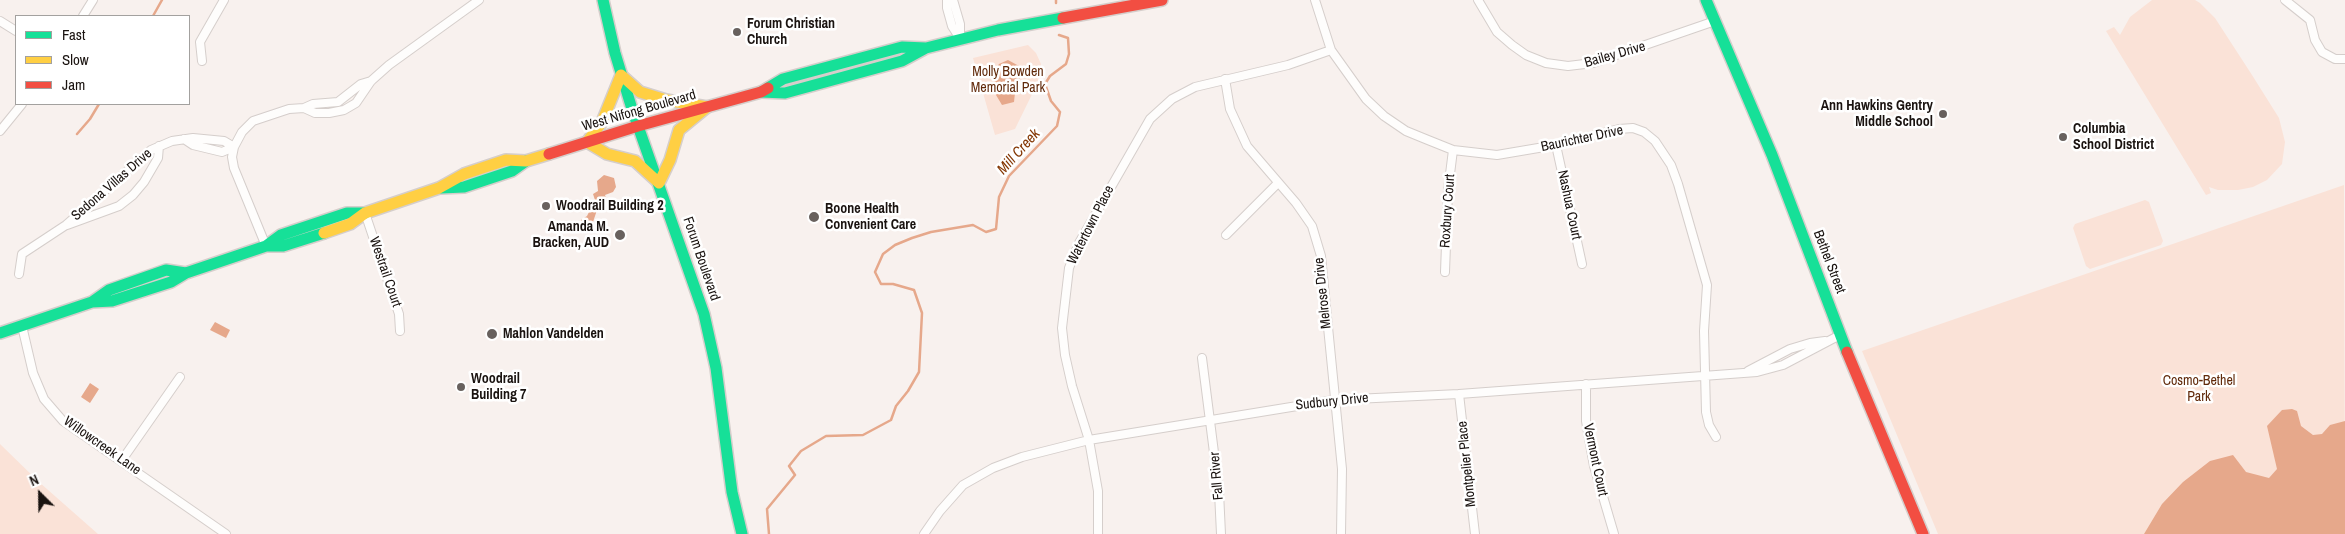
<!DOCTYPE html>
<style>
body{margin:0}
#map{position:relative;width:2345px;height:534px;overflow:hidden;background:#f8f1ee;font-family:"Archivo Narrow",sans-serif}
canvas{display:block}
.legend{position:absolute;left:15px;top:15px;width:175px;height:90px;box-sizing:border-box;background:#fff;border:1px solid #a3a19f;margin:0;padding:6px 9px;list-style:none;font-size:15px;color:#1a1310}
.legend li{display:flex;align-items:center;gap:10px;height:25px}
.legend b{width:25px;border:1px solid #a3a19f}
.north{position:absolute;left:15px;top:469px;width:50px;height:50px;-webkit-text-stroke:4px #fff;paint-order:stroke;rotate:337deg;font-size:14px;font-weight:700;line-height:20px;text-align:center;color:#1a1310}
.north::after{content:'';display:block;margin:auto;width:18px;height:22px;background:#1a1310;clip-path:polygon(50% 0,100% 100%,50% 72%,0 100%)}
</style>
<div id="map">
<canvas width="2345" height="534"></canvas>
<ul class="legend">
<li><b style="height:6px;background:#16e098"></b>Fast</li>
<li><b style="height:6px;background:#ffcf43"></b>Slow</li>
<li><b style="height:6px;background:#f24e42"></b>Jam</li>
</ul>
<div class="north">N</div>
</div>
<script>
const ctx = document.querySelector('canvas').getContext('2d');
ctx.lineJoin = 'round';
function fillPath(path, color) { ctx.fillStyle = color; ctx.fill(path, 'evenodd'); }
const poly = rows => new Path2D(rows.map(r => 'M' + r).join(''));
function strokePath(path, color, width, dash) { ctx.strokeStyle = color; ctx.lineWidth = width; ctx.lineCap = dash ? 'butt' : 'round'; ctx.setLineDash(dash || []); ctx.stroke(path); }
function write(font, color, halo, rows, align = 'center') {
  ctx.font = font + ' "Archivo Narrow",sans-serif'; ctx.lineWidth = 5; ctx.setLineDash([]); ctx.textBaseline = 'middle'; ctx.strokeStyle = halo; ctx.fillStyle = color; for (const [text, x, y, turn = 0] of rows) {
    ctx.save(); ctx.translate(x, y); ctx.rotate((+turn || 0) * Math.PI / 180); ctx.textAlign = isNaN(turn) ? turn : align; if (halo) ctx.strokeText(text, 0, 0); ctx.fillText(text, 0, 0); ctx.restore();
  }
}
fillPath(poly([
 [2152,0,2195,0,2200,3,2215,18,2252,75,2279,118,2285,142,2282,164,2267,180,2253,187,2238,190,2218,190,2209,187,2211,193,2206,195,2106,31,2114,27,2120,35,2130,17],
 [1028,45,1036,53,1041,64,1039,80,1015,129,995,135,973,58],
 [2344,185,2345,534,1938,534,1862,351],
 [2145,200,2149,202,2163,241,2161,245,2090,269,2086,266,2073,228,2075,224],
 [0,444,39,482,98,534,0,534]
]), '#fae2d7');
fillPath(poly([
 [1008,60,1019,66,1022,76,1016,84,1014,102,1002,105,996,95,992,74,999,64],
 [604,175,614,178,616,187,613,192,605,195,607,201,600,203,602,208,597,210,592,225,585,228,582,225,581,220,587,216,591,208,590,202,595,200,593,194,598,191,597,181],
 [215,322,230,330,226,338,210,330],
 [90,383,99,389,90,403,81,397],
 [2292,409,2297,411,2301,426,2313,435,2322,434,2330,425,2345,421,2345,534,2144,534,2162,504,2183,482,2210,461,2233,455,2246,472,2269,478,2277,469,2267,426,2282,410]
]), '#e6a88b');
strokePath(poly([
 [1056,3,1056,0],
 [153,16,162,0],
 [77,134,90,119,99,104],
 [769,534,767,509,795,475,789,466,801,451,826,436,863,435,891,420,896,406,908,391,919,372,922,313,914,290,893,284,881,284,875,272,883,254,895,245,912,238,931,232,973,225,986,232,996,229,999,197,1009,176,1057,126,1060,112,1051,101,1045,84,1050,76,1066,64,1069,54,1068,38,1059,35]
]), '#e6a88b', 2.5);
const street = poly([
 [947,0,947,8,952,26,961,40],
 [953,0,960,24,960,38],
 [1315,0,1331,50,1366,99,1384,116,1406,131,1428,140,1453,150,1497,155,1556,145,1619,129,1633,128,1644,132,1655,141,1671,165,1678,184,1707,285,1704,331,1706,412,1709,425,1716,437],
 [1478,0,1497,32,1512,45,1526,55,1546,63,1568,66,1593,63,1715,21],
 [2285,0,2310,20,2315,40,2322,52,2335,59,2345,59],
 [83,16,93,0],
 [0,21,16,31],
 [202,61,200,42,224,0],
 [1225,79,1230,109,1247,146,1296,203,1312,226,1321,256,1342,469,1341,534],
 [304,108,315,113,329,113,344,110,356,103,371,81,389,65,479,0],
 [0,131,22,104],
 [184,139,193,145,222,152,234,147],
 [1556,145,1582,264],
 [365,213,399,314,400,331],
 [67,225,119,206,133,195,144,182,158,158,159,146],
 [1226,235,1278,183],
 [266,246,234,168,232,157,234,147,242,132,253,121,289,109,304,108,313,104,338,102,361,84,371,81],
 [1445,272,1448,190,1453,150],
 [19,274,22,254,66,225,151,150,172,141,193,138,224,141,234,147],
 [22,326,33,373,44,399,63,421,226,534],
 [1202,358,1219,492,1221,534],
 [1748,371,1790,349,1810,343,1825,341],
 [1586,384,1586,421,1594,466,1614,534],
 [1459,394,1475,534],
 [122,460,180,377],
 [924,534,940,511,963,485,993,468,1022,457,1089,440,1334,400,1459,394,1757,372,1783,365,1840,335],
 [1098,534,1098,491,1089,440,1072,386,1065,355,1062,328,1069,268,1079,243,1150,119,1172,99,1195,87,1288,65,1331,50]
]);
const fast = poly([
 [603,0,615,53,632,109,704,314,716,368,732,492,742,534],
 [1706,0,1772,155,1847,352],
 [768,88,783,79,902,47,926,48],
 [761,92,785,93,902,61,926,48,998,30,1063,18],
 [441,188,464,187,512,171,526,161],
 [266,246,281,235,347,213,365,213],
 [92,302,109,290,166,270,186,273],
 [0,333,92,302,112,301,171,282,186,273,266,246,283,246,324,233]
]);
const slow = poly([
 [621,75,640,92,666,100,707,107,679,130,670,160,659,183,635,161,607,154,587,142,602,122,621,75],
 [324,233,350,224,365,213,439,188,464,174,506,160,526,161,549,154]
]);
const jam = poly([
 [1063,18,1162,0],
 [549,154,638,126,761,92,768,88],
 [1847,352,1923,534]
]);
strokePath(street, '#d5cecb', 10);
strokePath(fast, '#d5cecb', 14);
strokePath(slow, '#d5cecb', 14);
strokePath(jam, '#d5cecb', 14);
strokePath(street, '#fefdfc', 8);
strokePath(fast, '#16e098', 11);
strokePath(slow, '#ffcf43', 11);
strokePath(jam, '#f24e42', 11);
for (const [x, y, r, color] of [
 [737,32,5,"#68615e"],
 [1943,114,5,"#68615e"],
 [2063,137,5,"#68615e"],
 [546,206,5,"#68615e"],
 [814,217,6,"#68615e"],
 [620,235,6,"#68615e"],
 [492,334,6,"#68615e"],
 [461,387,5,"#68615e"]
]) { const dot = new Path2D(); dot.arc(x, y, r, 0, 2 * Math.PI); ctx.fillStyle = color; ctx.fill(dot); strokePath(dot, '#fff', 2); }
write('bold 14px', '#1a1310', '#fff', [
 ["Forum Christian",747,24],
 ["Church",747,40],
 ["Ann Hawkins Gentry",1933,106,"right"],
 ["Middle School",1933,122,"right"],
 ["Columbia",2073,129],
 ["School District",2073,145],
 ["Woodrail Building 2",556,206],
 ["Boone Health",825,209],
 ["Convenient Care",825,225],
 ["Amanda M.",609,227,"right"],
 ["Bracken, AUD",609,243,"right"],
 ["Mahlon Vandelden",503,334],
 ["Woodrail",471,379],
 ["Building 7",471,395]
], 'left');
write('14px', '#1a1310', '#fff', [
 ["Bailey Drive",1615,55,-16],
 ["West Nifong Boulevard",639,111,-16],
 ["Baurichter Drive",1582,139,-12],
 ["Sedona Villas Drive",112,185,-41],
 ["Nashua Court",1569,205,78],
 ["Roxbury Court",1448,211,-86],
 ["Watertown Place",1091,225,-63],
 ["Forum Boulevard",701,259,71],
 ["Bethel Street",1829,262,69],
 ["Westrail Court",385,272,71],
 ["Melrose Drive",1323,293,-96],
 ["Sudbury Drive",1332,402,-6],
 ["Willowcreek Lane",102,446,35],
 ["Vermont Court",1595,460,78],
 ["Montpelier Place",1467,464,-96],
 ["Fall River",1217,476,-95]
]);
write('14px', '#60290a', '#fff', [
 ["Molly Bowden",1008,72],
 ["Memorial Park",1008,88],
 ["Cosmo-Bethel",2199,381],
 ["Park",2199,397]
]);
write('italic 15px', '#843704', '#fff', [
 ["Mill Creek",1019,152,-48]
]);
</script>
